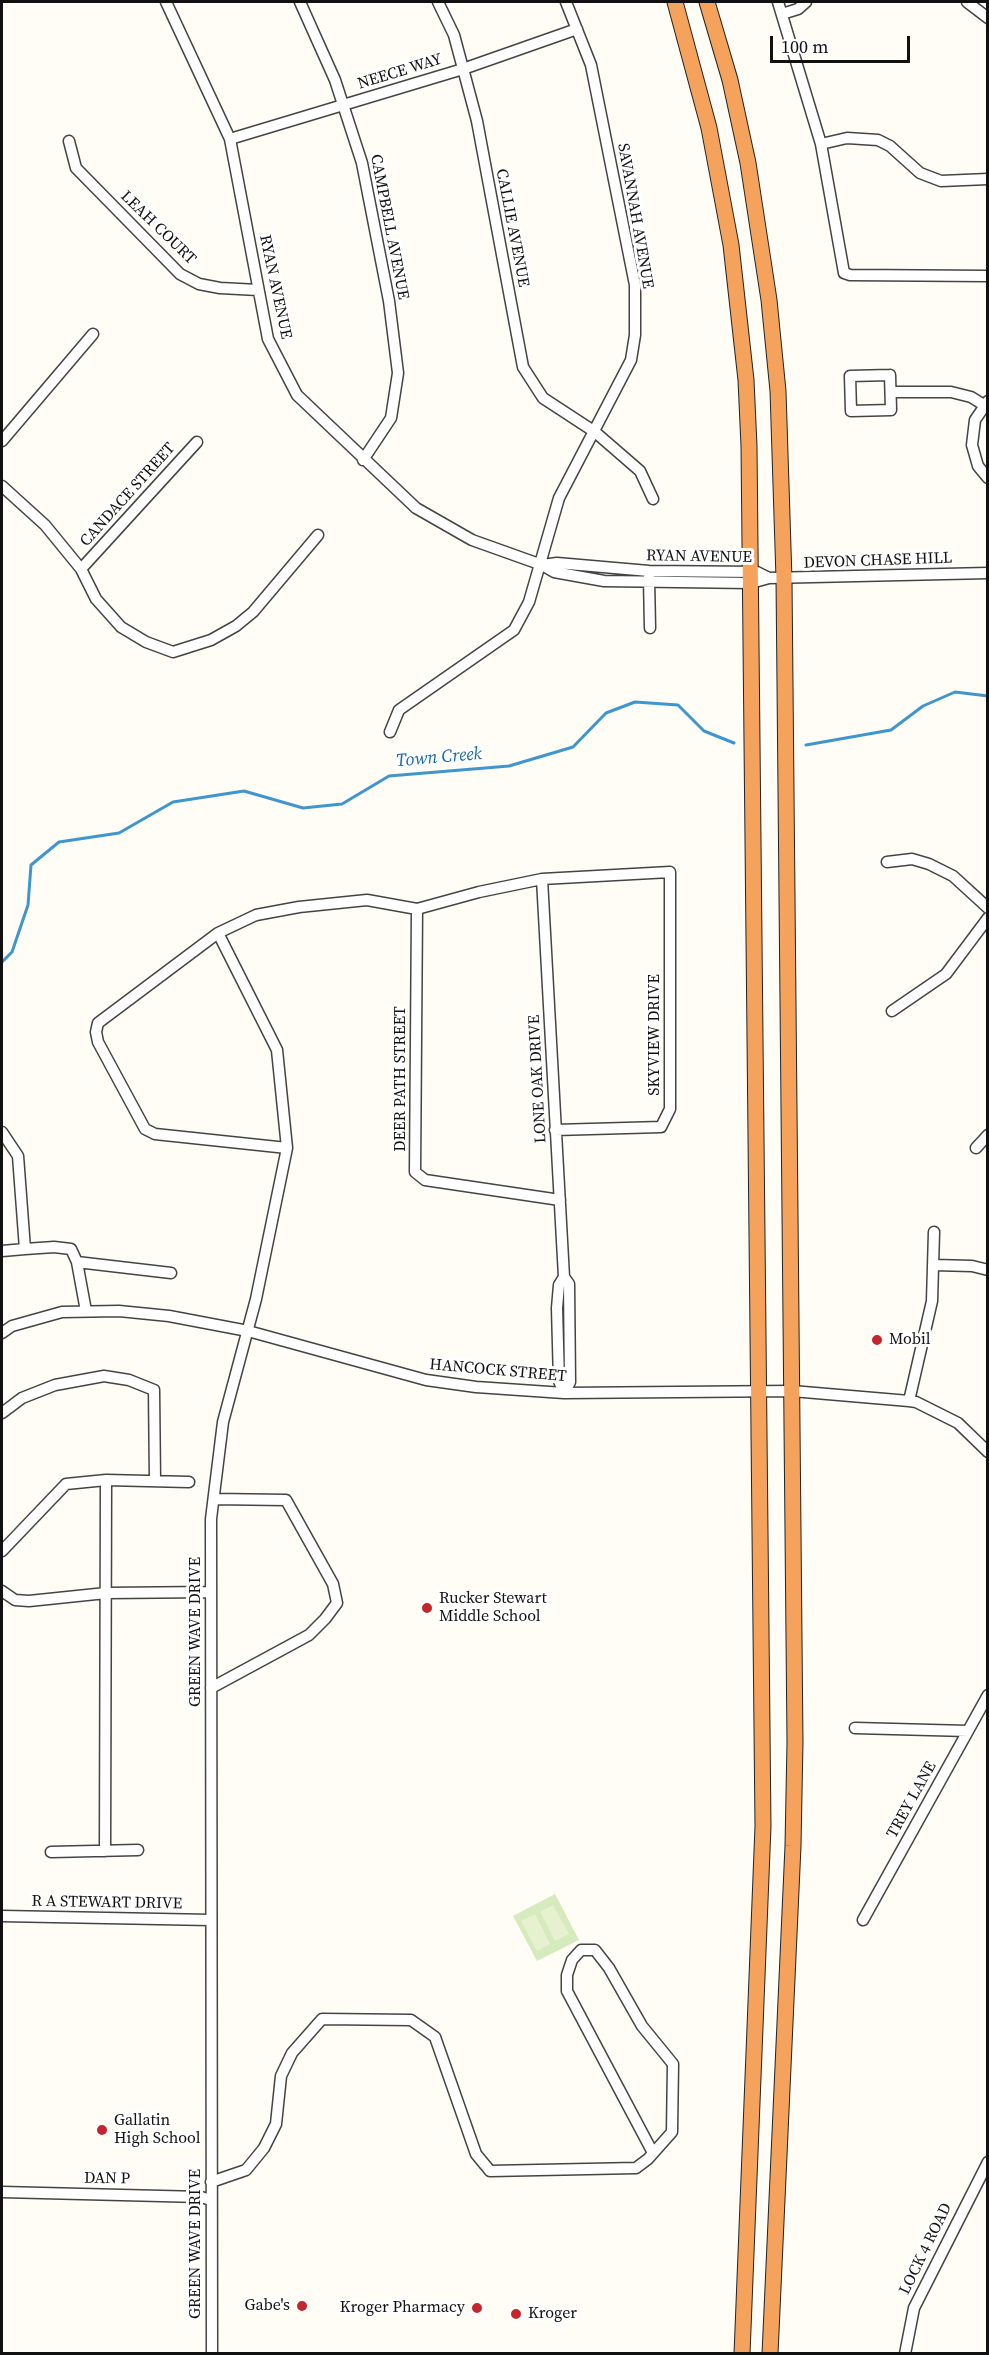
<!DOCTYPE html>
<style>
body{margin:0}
#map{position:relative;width:989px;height:2355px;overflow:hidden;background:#fffdf5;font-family:"Source Serif 4",serif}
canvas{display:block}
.frame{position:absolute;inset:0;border:3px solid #111;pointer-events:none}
.scale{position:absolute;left:770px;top:36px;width:140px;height:27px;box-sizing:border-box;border:3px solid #111;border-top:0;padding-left:8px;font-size:18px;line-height:21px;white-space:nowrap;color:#111;-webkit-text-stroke:4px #fff;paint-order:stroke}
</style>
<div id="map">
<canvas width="989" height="2355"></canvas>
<div class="frame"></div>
<div class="scale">100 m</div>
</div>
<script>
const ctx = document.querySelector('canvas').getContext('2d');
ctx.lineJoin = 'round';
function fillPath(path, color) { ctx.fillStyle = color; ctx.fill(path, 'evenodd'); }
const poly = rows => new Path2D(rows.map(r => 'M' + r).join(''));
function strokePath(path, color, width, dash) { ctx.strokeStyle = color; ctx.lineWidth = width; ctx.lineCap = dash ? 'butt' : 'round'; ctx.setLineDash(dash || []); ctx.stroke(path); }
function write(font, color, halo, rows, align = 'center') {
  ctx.font = font + ' "Source Serif 4",serif'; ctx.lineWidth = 6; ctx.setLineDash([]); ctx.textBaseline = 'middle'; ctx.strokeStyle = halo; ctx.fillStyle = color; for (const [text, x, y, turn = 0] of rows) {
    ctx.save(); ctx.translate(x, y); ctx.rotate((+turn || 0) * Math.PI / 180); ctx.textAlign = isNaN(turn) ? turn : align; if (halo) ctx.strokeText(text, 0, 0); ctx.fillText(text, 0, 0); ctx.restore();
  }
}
fillPath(poly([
 [555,1894,579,1940,537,1961,513,1916]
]), '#d5ebbd');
fillPath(poly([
 [553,1905,569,1934,555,1941,540,1912],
 [535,1914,550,1944,537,1951,521,1921]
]), '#e6f2cf');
strokePath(poly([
 [806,745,891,730,923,706,955,692,988,696],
 [2,962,12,952,28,905,31,865,59,842,119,833,173,802,244,791,303,808,342,804,389,776,509,766,573,747,606,713,635,702,678,705,704,731,734,743]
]), '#3f96cf', 3);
const minor = poly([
 [166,2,230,139,268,339,297,395,416,508,472,540,542,565,554,572,604,581,751,583,769,578,988,573],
 [300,2,335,80,362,163,389,301,398,373,391,418,363,460],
 [438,2,454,35,477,121,523,367,543,398,595,432,640,471,653,499],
 [778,2,821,144,844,273,850,275,988,276],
 [967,2,988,18],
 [782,14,798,9,806,2],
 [230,139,463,69,577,29],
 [69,141,76,168,180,274,199,284,220,288,258,290],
 [821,144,847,138,878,140,890,146,920,173,941,181,988,179],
 [890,375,891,410,851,411,850,376,890,375],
 [891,392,951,392,971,397,984,405],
 [988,401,975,420,972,445,978,466,988,478],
 [2,441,93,334],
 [2,486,45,525,81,569,96,599,121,627,146,642,173,652,211,640,236,626,253,612,318,535],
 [542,565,557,563,649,571,757,572,769,578],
 [81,569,197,442],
 [649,578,650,628],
 [390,732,399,710,514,630,529,602,559,498,631,360,635,335,635,285,591,65,566,2],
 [887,862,912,859,929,864,953,876,988,908],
 [542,879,564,1277,569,1284,570,1382,564,1393],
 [417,909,415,1172,425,1180,560,1200],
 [892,1011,946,974,988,918],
 [2,1132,18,1156,25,1249,54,1247,71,1249,77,1262,86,1311],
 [287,1148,155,1134,145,1129,98,1042,96,1032,98,1023,218,933,256,915,299,907,367,900,417,909,479,892,542,879,670,872,670,1109,661,1127,555,1130],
 [976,1148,988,1135],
 [2,1251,25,1249],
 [77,1262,171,1273],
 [934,1265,972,1266,988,1270],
 [564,1277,559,1285,557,1308,559,1381,564,1393],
 [2,1333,12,1326,62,1312,119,1311,169,1316,248,1331,426,1380,476,1387,564,1393,792,1391,909,1401,916,1402,958,1423,988,1452],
 [909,1401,932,1301,934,1232],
 [2,1413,22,1398,55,1385,104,1376,129,1380,154,1390,155,1481],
 [2,1551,66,1484,106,1480,189,1482],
 [2,1591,15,1600,29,1601,106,1593,211,1592],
 [211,1688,309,1635,325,1619,337,1603,333,1584,286,1500,214,1499],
 [855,1728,968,1731],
 [105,1851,106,1480],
 [51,1852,138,1850],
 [2,1916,211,1920],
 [863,1920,988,1695],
 [211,2182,246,2170,264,2148,276,2124,281,2076,292,2053,322,2019,411,2020,435,2037,476,2154,490,2171,636,2168,648,2159,672,2132,673,2064,642,2026,609,1968,595,1950,581,1950,572,1960,567,1975,567,1991,653,2153],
 [2,2192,201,2197,211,2200],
 [212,2354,211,1519,223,1422,256,1299,287,1148,277,1050,218,933],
 [905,2354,914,2308,988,2162]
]);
const highway = poly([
 [675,2,709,128,731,245,746,380,749,446,763,1826,742,2354],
 [707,2,730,80,748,163,769,300,778,391,784,579,795,1742,793,1846,770,2354]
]);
strokePath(minor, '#444', 13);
strokePath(highway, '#222', 17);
strokePath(minor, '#fff', 10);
strokePath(highway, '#f5a25d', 15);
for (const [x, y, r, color] of [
 [877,1340,6,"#c4262e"],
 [427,1608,6,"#c4262e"],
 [102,2130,6,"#c4262e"],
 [302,2306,6,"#c4262e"],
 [477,2308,6,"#c4262e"],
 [516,2314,6,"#c4262e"]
]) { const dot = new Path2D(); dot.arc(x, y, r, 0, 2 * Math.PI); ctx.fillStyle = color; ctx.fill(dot); strokePath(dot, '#fff', 2); }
write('16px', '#111', '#fff', [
 ["NEECE WAY",400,72,-17],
 ["SAVANNAH AVENUE",635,216,80],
 ["CAMPBELL AVENUE",389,227,79],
 ["LEAH COURT",158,228,44],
 ["CALLIE AVENUE",512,228,79],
 ["RYAN AVENUE",275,287,78],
 ["CANDACE STREET",128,495,-48],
 ["RYAN AVENUE",699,557,1],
 ["DEVON CHASE HILL",878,561,-2],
 ["SKYVIEW DRIVE",655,1035,-90],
 ["DEER PATH STREET",401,1079,-90],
 ["LONE OAK DRIVE",538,1079,-93],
 ["HANCOCK STREET",498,1371,5],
 ["GREEN WAVE DRIVE",196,1632,-90],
 ["TREY LANE",912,1800,-61],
 ["R A STEWART DRIVE",107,1903,1],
 ["DAN P",107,2179,1],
 ["GREEN WAVE DRIVE",196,2244,-90],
 ["LOCK 4 ROAD",926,2249,-64]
]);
write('16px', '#111', '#fff', [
 ["Mobil",889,1340],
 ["Rucker Stewart",439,1599],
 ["Middle School",439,1617],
 ["Gallatin",114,2121],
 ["High School",114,2139],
 ["Gabe's",290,2306,"right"],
 ["Kroger Pharmacy",465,2308,"right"],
 ["Kroger",528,2314]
], 'left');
write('italic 18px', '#1768a6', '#fff', [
 ["Town Creek",439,758,-5]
]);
</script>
